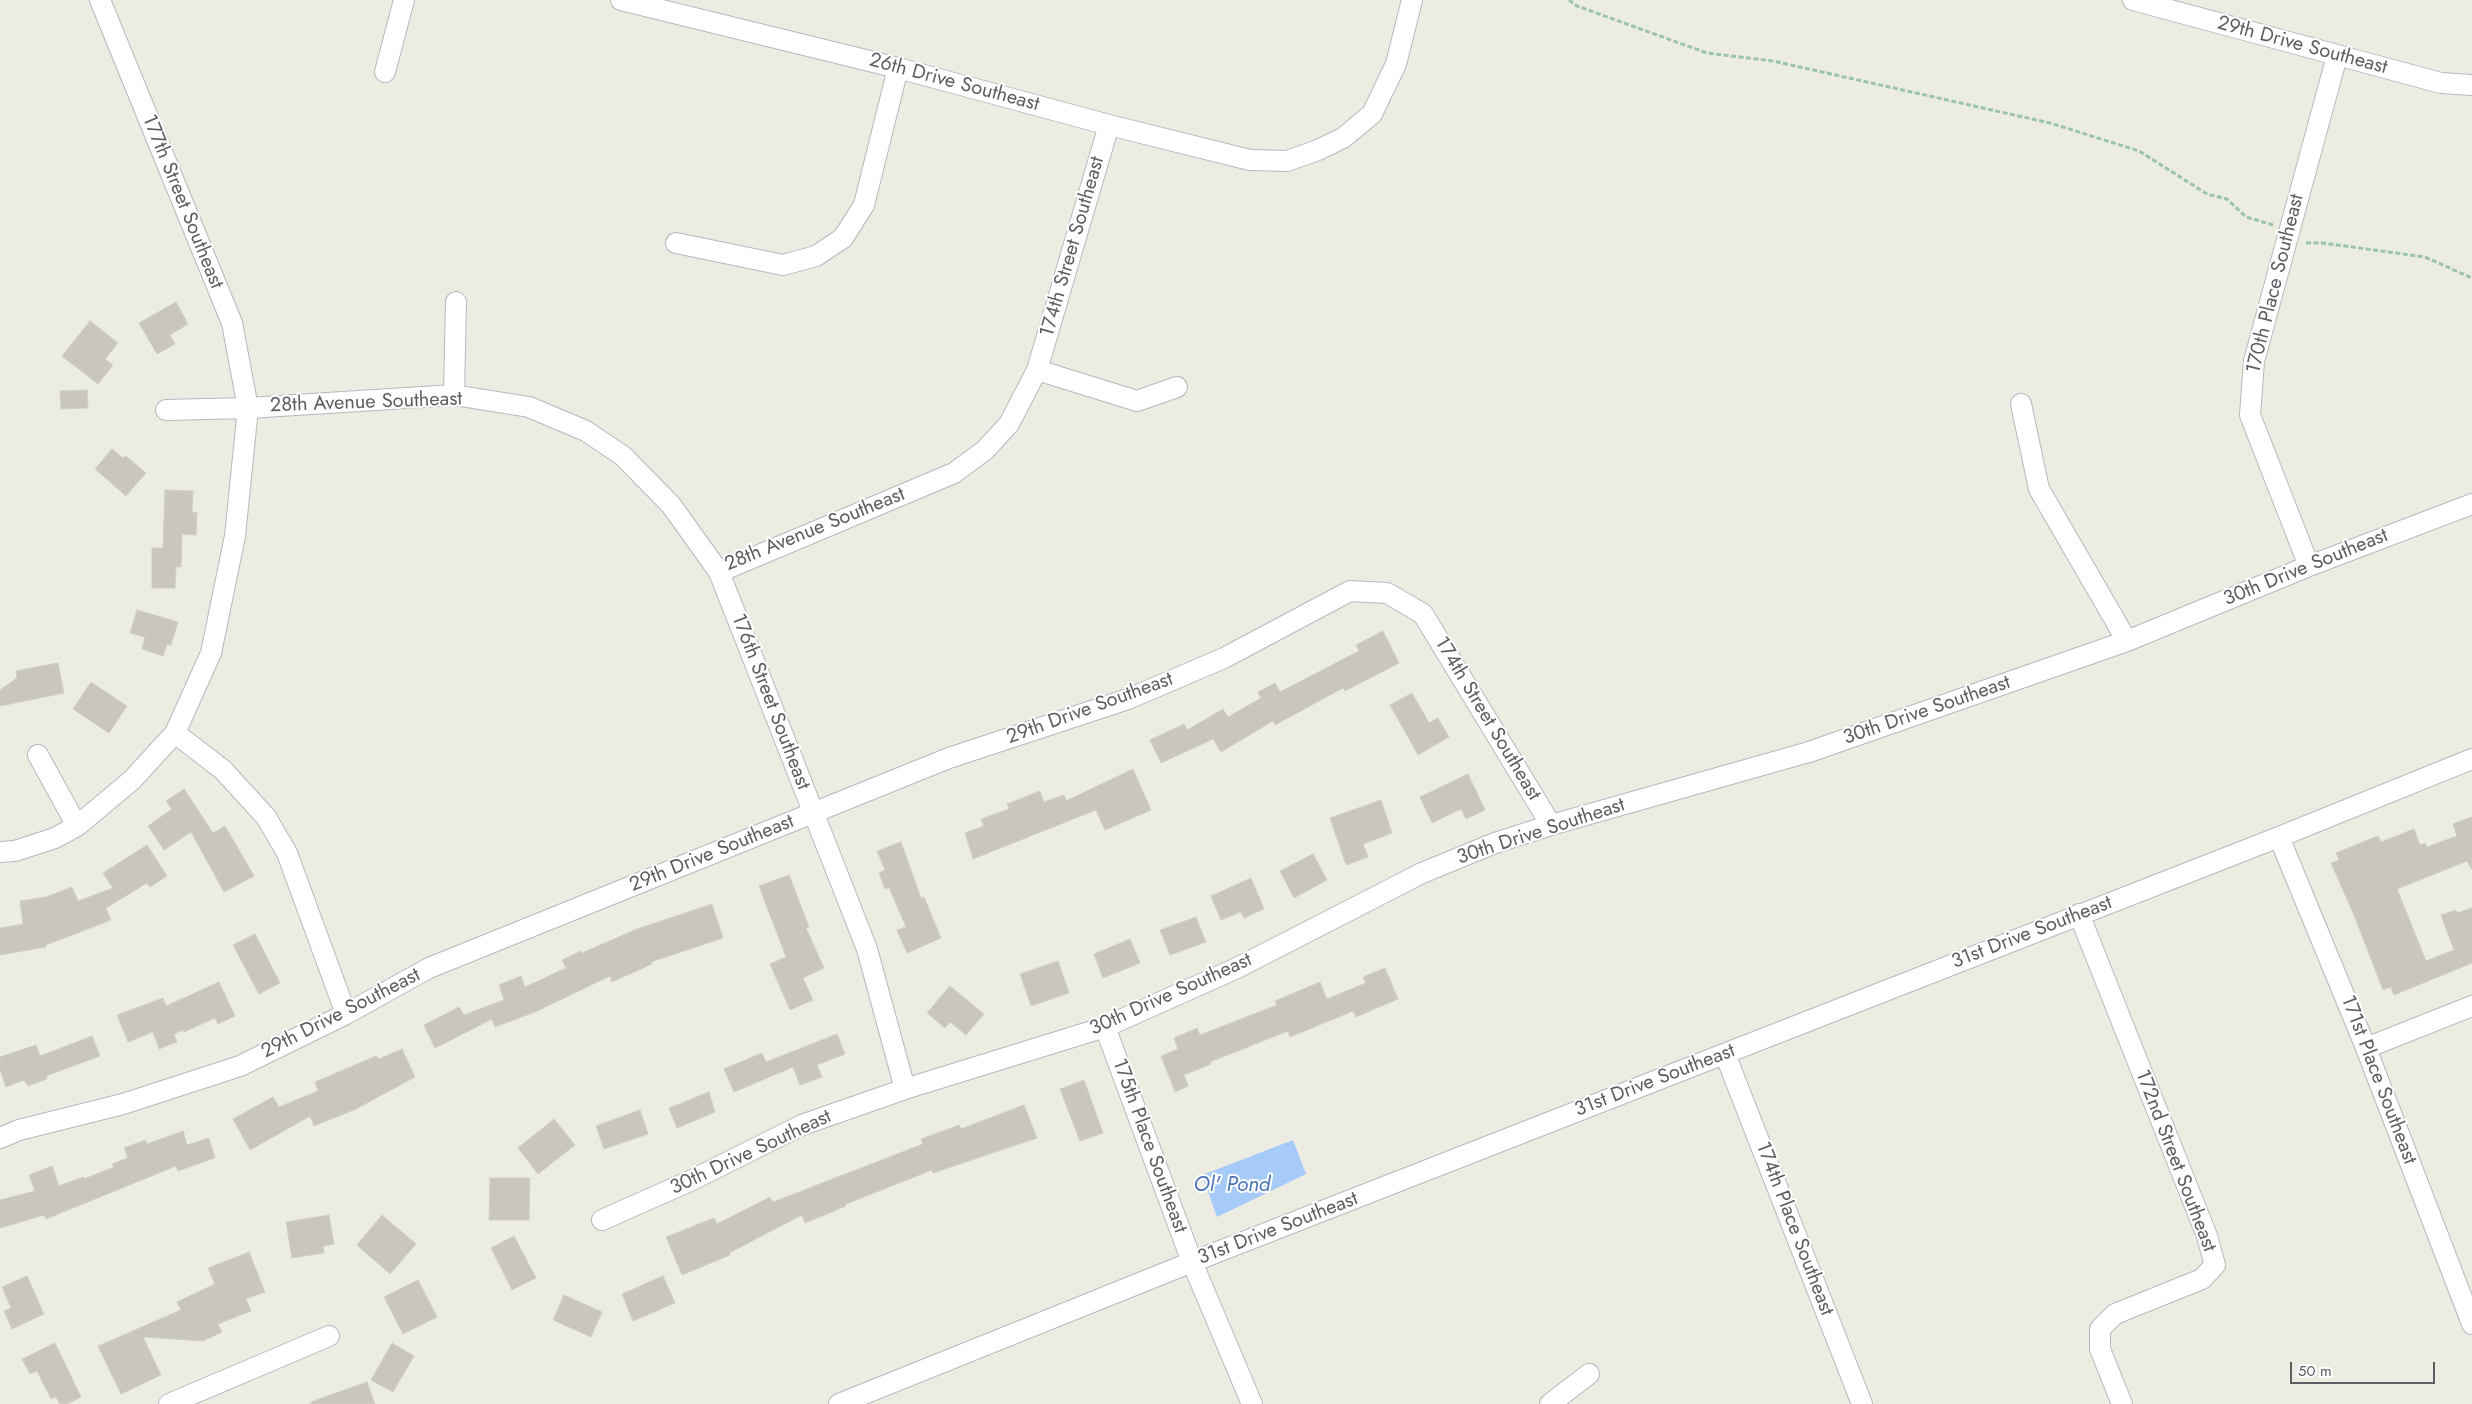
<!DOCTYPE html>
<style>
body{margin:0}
#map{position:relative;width:2472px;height:1404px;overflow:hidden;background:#edece3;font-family:Jost,sans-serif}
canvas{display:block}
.scale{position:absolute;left:2290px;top:1362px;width:145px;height:22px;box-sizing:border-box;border:2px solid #5c5e63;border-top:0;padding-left:6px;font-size:15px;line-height:18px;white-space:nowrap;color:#5c5e63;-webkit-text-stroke:4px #fff;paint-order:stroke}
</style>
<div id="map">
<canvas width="2472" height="1404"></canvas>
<div class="scale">50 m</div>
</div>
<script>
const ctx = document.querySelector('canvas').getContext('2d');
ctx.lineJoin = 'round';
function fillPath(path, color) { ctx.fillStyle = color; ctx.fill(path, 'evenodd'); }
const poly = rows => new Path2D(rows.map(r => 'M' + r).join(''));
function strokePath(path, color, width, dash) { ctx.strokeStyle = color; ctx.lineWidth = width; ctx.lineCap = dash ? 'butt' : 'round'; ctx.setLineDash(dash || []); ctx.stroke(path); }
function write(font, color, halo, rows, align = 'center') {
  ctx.font = font + ' Jost,sans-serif'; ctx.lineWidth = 4; ctx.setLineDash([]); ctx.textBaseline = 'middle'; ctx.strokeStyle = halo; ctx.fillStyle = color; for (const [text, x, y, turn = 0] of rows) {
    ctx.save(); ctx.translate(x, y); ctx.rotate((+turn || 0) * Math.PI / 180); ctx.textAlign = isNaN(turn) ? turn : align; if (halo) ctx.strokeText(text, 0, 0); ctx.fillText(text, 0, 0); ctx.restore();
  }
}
fillPath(poly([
 [1293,1140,1306,1174,1217,1217,1202,1175]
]), '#a7cbf9');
const building = poly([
 [176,302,188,324,170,335,175,344,157,354,139,323,176,302],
 [90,321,118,343,105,359,113,365,98,384,62,356,90,321],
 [87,390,88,408,61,409,60,391,87,390],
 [112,449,123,458,126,456,146,473,126,496,95,469,112,449],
 [165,490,193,491,192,513,197,512,196,535,182,534,181,567,176,567,175,588,152,588,152,548,163,548,165,490],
 [137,610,178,622,171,645,167,644,163,656,142,649,145,637,130,633,137,610],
 [1383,631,1399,663,1345,691,1343,688,1275,725,1273,721,1221,752,1213,739,1161,763,1150,740,1184,724,1187,730,1223,709,1228,717,1261,698,1258,692,1275,683,1280,692,1359,651,1356,645,1383,631],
 [58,663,64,693,0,706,0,690,17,678,16,671,58,663],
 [91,682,127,706,109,733,73,709,91,682],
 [1412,693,1429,723,1438,718,1449,737,1418,755,1390,705,1412,693],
 [1133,769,1151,810,1105,830,1096,810,973,859,965,833,984,826,981,819,1009,809,1007,804,1040,791,1044,802,1064,795,1066,801,1133,769],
 [1468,774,1485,810,1466,819,1461,809,1432,823,1420,797,1468,774],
 [184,789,213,833,225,826,254,876,224,892,191,832,164,850,148,826,172,809,166,801,184,789],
 [1381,800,1392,833,1363,844,1368,857,1346,865,1330,818,1381,800],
 [2472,817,2472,870,2467,861,2397,889,2426,961,2454,950,2441,915,2456,910,2457,913,2472,908,2472,963,2394,995,2391,987,2383,990,2354,915,2331,863,2339,860,2336,853,2378,836,2381,842,2414,829,2420,845,2425,843,2427,847,2457,836,2453,824,2472,817],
 [901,842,921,898,924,897,941,938,907,953,897,930,906,927,889,887,885,889,879,873,885,870,877,851,901,842],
 [147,845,167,876,150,887,147,883,106,908,111,920,46,945,46,947,0,955,0,928,23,924,20,901,46,897,72,887,78,901,113,888,103,873,147,845],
 [1313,854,1327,880,1294,898,1280,871,1313,854],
 [789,875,809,927,806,928,824,968,803,978,813,1000,790,1010,770,964,786,957,759,886,789,875],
 [1251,878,1264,909,1244,918,1241,912,1221,920,1211,896,1251,878],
 [712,904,723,938,651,962,652,964,612,982,610,976,535,1012,495,1027,492,1019,435,1048,424,1025,459,1007,464,1015,504,1000,499,985,521,976,525,987,566,968,562,960,581,951,582,953,637,929,712,904],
 [1196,917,1206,942,1170,955,1160,930,1196,917],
 [255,934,280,983,259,994,233,945,255,934],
 [1130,939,1140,963,1103,978,1094,954,1130,939],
 [1058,961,1069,993,1031,1006,1020,974,1058,961],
 [1385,968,1398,999,1356,1017,1353,1011,1290,1037,1288,1031,1210,1062,1211,1064,1184,1075,1188,1086,1175,1092,1161,1056,1178,1049,1174,1038,1197,1028,1200,1035,1277,1005,1275,1001,1320,982,1327,999,1366,983,1363,977,1385,968],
 [219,982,235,1016,218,1024,215,1018,184,1032,183,1030,174,1034,177,1042,159,1049,153,1032,128,1042,117,1015,163,998,166,1006,219,982],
 [950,986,984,1014,966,1035,950,1022,945,1028,927,1013,950,986],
 [837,1034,845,1054,817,1065,822,1077,800,1085,793,1067,734,1092,724,1069,762,1053,766,1062,837,1034],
 [92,1036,100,1056,46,1076,47,1079,28,1086,24,1080,6,1087,0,1070,0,1057,36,1045,40,1056,92,1036],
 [402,1049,415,1077,356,1109,314,1126,310,1116,250,1150,233,1119,273,1097,279,1107,318,1091,315,1082,376,1056,379,1059,402,1049],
 [1084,1080,1103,1133,1080,1141,1060,1089,1084,1080],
 [709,1092,715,1112,677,1128,669,1108,709,1092],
 [1024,1105,1037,1138,933,1173,932,1170,846,1204,846,1206,805,1223,802,1215,729,1253,730,1255,682,1275,666,1237,714,1218,717,1224,770,1197,773,1202,923,1144,921,1139,959,1125,961,1129,1024,1105],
 [640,1110,648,1134,604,1149,596,1126,640,1110],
 [554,1119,575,1145,538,1174,518,1148,554,1119],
 [183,1131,187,1145,209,1138,215,1158,178,1171,176,1166,46,1219,44,1215,0,1228,0,1200,35,1191,29,1175,52,1166,59,1186,83,1177,84,1179,114,1167,112,1164,128,1158,124,1148,145,1140,147,1144,183,1131],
 [490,1178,530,1178,529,1220,489,1220,490,1178],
 [329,1215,334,1244,323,1246,324,1253,292,1258,286,1222,329,1215],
 [382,1215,416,1244,390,1274,357,1245,382,1215],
 [514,1236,536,1278,512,1290,491,1248,514,1236],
 [249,1252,265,1292,246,1299,251,1311,218,1324,222,1332,203,1341,143,1337,161,1375,121,1394,98,1346,181,1310,177,1302,215,1284,208,1268,249,1252],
 [27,1276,44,1314,12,1329,4,1311,11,1308,2,1287,27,1276],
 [663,1276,675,1303,633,1321,622,1294,663,1276],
 [418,1280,437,1317,403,1334,384,1297,418,1280],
 [564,1295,602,1312,591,1337,553,1320,564,1295],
 [55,1343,81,1397,67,1404,60,1404,56,1397,51,1399,37,1371,30,1374,22,1359,55,1343],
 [392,1343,414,1356,393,1392,371,1380,392,1343],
 [367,1382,375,1404,311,1404,311,1402,367,1382]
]);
fillPath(building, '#c9c6c0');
strokePath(building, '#d1cfc2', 1);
const street = poly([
 [621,0,898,68,1109,125,1250,160,1287,161,1318,150,1343,138,1372,114,1396,64,1412,0],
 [2133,0,2441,83,2472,85],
 [385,72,404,0],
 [676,243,783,265,816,256,843,238,864,205,898,68],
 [1037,370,1137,401,1177,387],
 [454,395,456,302],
 [2021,404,2039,489,2127,641],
 [166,410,248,408,454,395,529,407,586,431,623,456,671,505,719,572,867,949,905,1089],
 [2309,566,2250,415,2254,361,2337,56],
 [719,572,954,473,985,450,1009,424,1037,370,1109,125],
 [175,733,223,770,266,817,287,853,346,1014],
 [38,755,77,826],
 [2279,837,2366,1048,2472,1324],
 [0,852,15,851,55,838,77,826,132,780,175,733,211,653,235,536,248,408,232,323,100,0],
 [2079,914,2207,1236,2215,1265,2202,1279,2115,1314,2100,1329,2100,1349,2122,1404],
 [1105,1027,1192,1262,1252,1404],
 [2366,1048,2472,1006],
 [1725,1054,1862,1404],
 [0,1138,19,1130,123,1104,240,1066,346,1014,429,968,949,758,1128,699,1224,658,1350,591,1387,593,1423,614,1551,825],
 [602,1220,690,1181,802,1125,905,1089,1105,1027,1237,968,1422,873,1495,843,1551,825,1809,752,2127,641,2309,566,2472,504],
 [169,1404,329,1336],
 [839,1404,1192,1262,2279,837,2472,759],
 [1550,1404,1589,1374]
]);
strokePath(street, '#b6b8bd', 22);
strokePath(poly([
 [1569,0,1577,6,1707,53,1773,61,2050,123,2139,151,2207,194,2227,199,2246,217,2273,225],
 [2306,243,2323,243,2425,257,2472,278]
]), '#9bc3ac', 3, [5, 2.5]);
strokePath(street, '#fff', 20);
write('20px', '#5c5e63', '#fff', [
 ["29th Drive Southeast",2302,46,15],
 ["26th Drive Southeast",954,83,15],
 ["177th Street Southeast",182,202,68],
 ["174th Street Southeast",1073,247,-74],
 ["170th Place Southeast",2276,284,-76],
 ["28th Avenue Southeast",366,403,-2],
 ["28th Avenue Southeast",815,530,-22],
 ["30th Drive Southeast",2306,568,-22],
 ["176th Street Southeast",770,702,69],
 ["29th Drive Southeast",1090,709,-20],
 ["30th Drive Southeast",1927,711,-19],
 ["174th Street Southeast",1487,719,59],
 ["30th Drive Southeast",1541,832,-18],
 ["29th Drive Southeast",712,854,-22],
 ["31st Drive Southeast",2032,933,-21],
 ["30th Drive Southeast",1171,995,-24],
 ["29th Drive Southeast",341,1014,-27],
 ["171st Place Southeast",2378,1080,69],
 ["31st Drive Southeast",1655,1081,-21],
 ["175th Place Southeast",1149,1146,70],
 ["30th Drive Southeast",751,1153,-25],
 ["172nd Street Southeast",2175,1161,69],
 ["31st Drive Southeast",1278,1229,-21],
 ["174th Place Southeast",1794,1229,69]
]);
write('italic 21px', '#4b74bb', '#fff', [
 ["Ol' Pond",1232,1186]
]);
</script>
